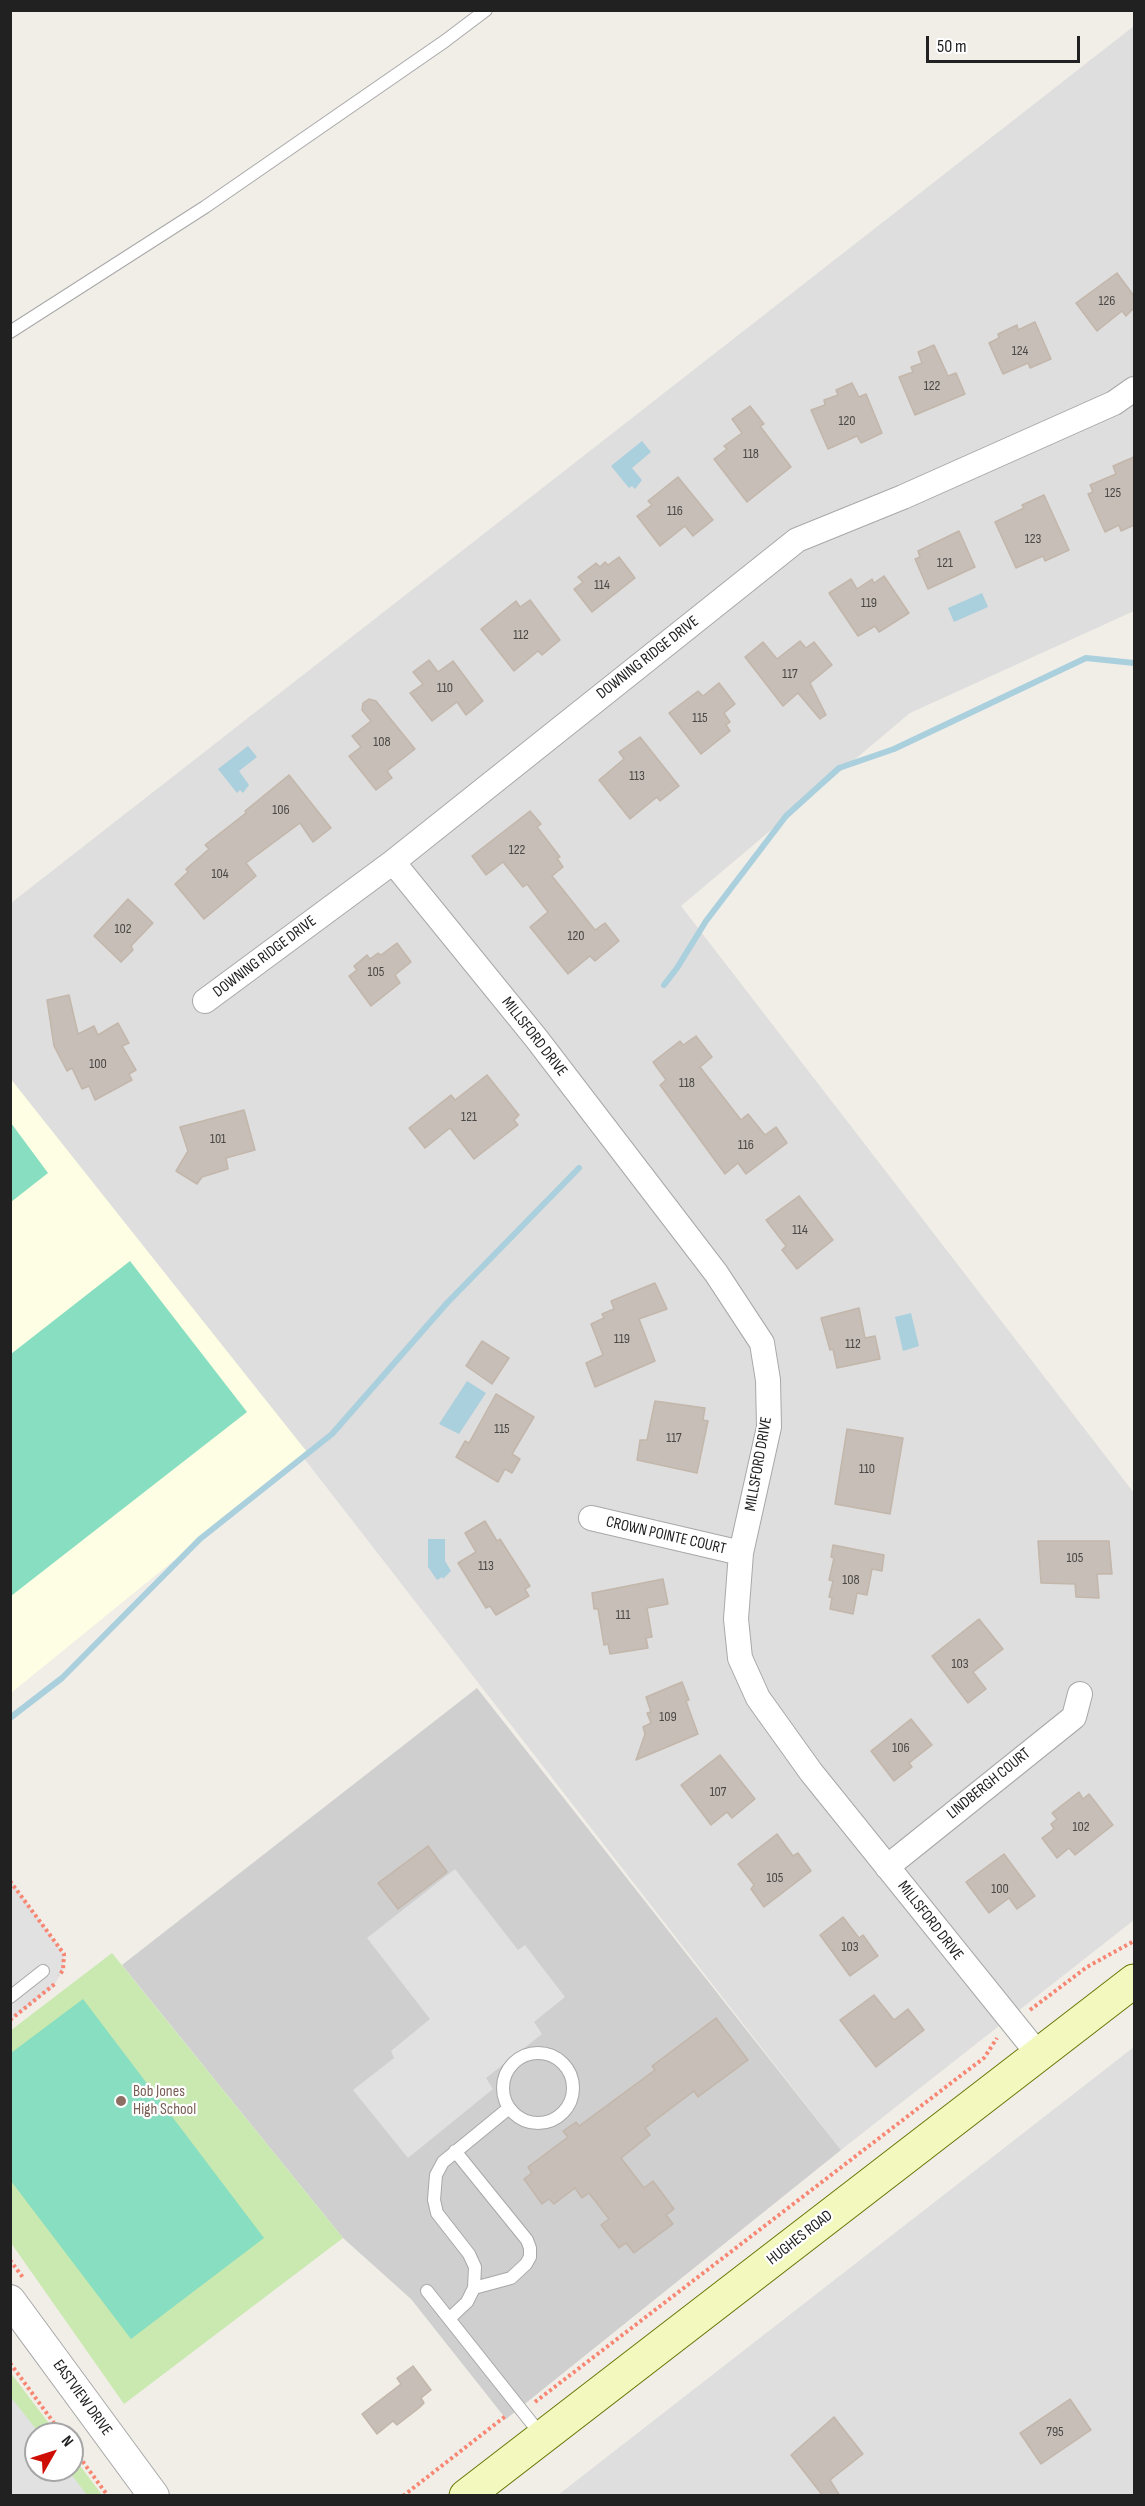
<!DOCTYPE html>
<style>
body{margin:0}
#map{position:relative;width:1145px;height:2506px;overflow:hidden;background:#f1eee8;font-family:"Sofia Sans Condensed",sans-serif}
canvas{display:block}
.frame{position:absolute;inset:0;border:12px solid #212121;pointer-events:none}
.north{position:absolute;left:24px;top:2422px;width:60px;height:60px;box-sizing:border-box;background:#fff;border:2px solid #a6a6a6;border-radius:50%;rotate:51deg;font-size:16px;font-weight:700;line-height:24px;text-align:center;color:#212121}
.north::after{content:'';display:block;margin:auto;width:21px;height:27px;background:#ce0d04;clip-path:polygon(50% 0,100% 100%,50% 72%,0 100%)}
.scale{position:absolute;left:926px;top:36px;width:154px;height:27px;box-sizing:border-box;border:3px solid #212121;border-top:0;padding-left:8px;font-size:18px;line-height:21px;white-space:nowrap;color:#212121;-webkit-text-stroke:4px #fff;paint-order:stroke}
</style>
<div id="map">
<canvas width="1145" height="2506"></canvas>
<div class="frame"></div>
<div class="north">N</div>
<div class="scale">50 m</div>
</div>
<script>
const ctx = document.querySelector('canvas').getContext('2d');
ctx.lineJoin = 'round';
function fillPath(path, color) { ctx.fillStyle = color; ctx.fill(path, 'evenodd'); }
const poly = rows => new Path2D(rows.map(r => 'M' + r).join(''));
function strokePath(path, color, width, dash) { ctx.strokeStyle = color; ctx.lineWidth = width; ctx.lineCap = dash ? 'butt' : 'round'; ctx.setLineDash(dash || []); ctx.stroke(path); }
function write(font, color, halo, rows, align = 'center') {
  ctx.font = font + ' "Sofia Sans Condensed",sans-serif'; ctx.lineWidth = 4.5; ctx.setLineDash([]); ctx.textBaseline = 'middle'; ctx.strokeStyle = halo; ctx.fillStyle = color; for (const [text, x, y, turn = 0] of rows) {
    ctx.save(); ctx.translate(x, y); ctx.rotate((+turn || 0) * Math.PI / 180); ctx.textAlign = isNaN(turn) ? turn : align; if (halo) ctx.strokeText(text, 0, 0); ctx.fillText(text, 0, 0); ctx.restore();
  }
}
fillPath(poly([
 [1134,26,1134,611,910,713,681,906,1134,1493,1134,1920,841,2150,11,1081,11,903],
 [1134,2047,1134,2495,558,2495]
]), '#dfdede');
fillPath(poly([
 [10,1078,307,1452,11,1693,10,1693]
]), '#fdfee4');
fillPath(poly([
 [477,1688,841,2150,506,2419,411,2299,343,2238,122,1965]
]), '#cfcfcf');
fillPath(poly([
 [112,1953,343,2238,124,2404,11,2243,10,2031],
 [10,2372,57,2434,38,2434,11,2399],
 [72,2455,102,2495,83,2495,63,2470,72,2470]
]), '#c9e9b0');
fillPath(poly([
 [11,1123,48,1173,11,1202],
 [130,1261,247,1412,11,1596,11,1354],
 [83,1999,264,2238,131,2339,11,2181,11,2053]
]), '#88dec1');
fillPath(poly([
 [455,1869,518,1950,525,1945,565,1997,534,2022,542,2034,486,2078,493,2089,408,2158,353,2090,394,2058,391,2051,430,2019,367,1938],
 [11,1881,64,1954,63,1970,53,1987,11,2020],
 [10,2396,40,2434,36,2434,36,2470,68,2470,87,2495,11,2495]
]), '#e1e1e1');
fillPath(poly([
 [642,441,651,452,632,468,642,480,635,489,632,486,629,488,611,466],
 [982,593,988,607,954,622,948,608],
 [248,746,257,757,239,771,249,785,243,793,240,790,237,793,218,769],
 [911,1313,919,1346,903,1351,895,1317],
 [467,1381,486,1393,459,1434,439,1424],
 [428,1539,445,1539,445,1561,451,1571,443,1579,442,1577,437,1580,428,1567]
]), '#aacfdd');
strokePath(poly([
 [664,985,677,968,706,921,786,816,839,768,894,749,1086,658,1134,663],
 [10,1718,62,1678,200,1539,332,1434,447,1303,579,1168]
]), '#aacfdd', 6);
const building = poly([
 [1117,273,1134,296,1134,308,1126,316,1122,311,1097,331,1076,303,1117,273],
 [1035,322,1051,359,1030,368,1028,363,1003,374,989,343,999,338,998,334,1017,325,1018,330,1035,322],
 [934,345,948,376,956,373,965,394,915,415,899,377,913,372,911,367,922,363,918,352,934,345],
 [852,383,859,397,866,394,882,433,861,443,857,436,828,449,811,410,825,405,824,400,838,395,836,390,852,383],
 [750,406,764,424,760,426,791,467,747,502,714,459,727,449,724,446,742,433,732,419,750,406],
 [1134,457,1134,525,1121,531,1119,525,1105,532,1088,494,1093,492,1090,485,1116,474,1113,466,1134,457],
 [678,477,713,520,693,536,685,526,660,546,637,516,652,505,648,501,678,477],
 [1044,495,1069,550,1045,561,1043,556,1016,568,995,522,1024,508,1022,505,1044,495],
 [959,531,975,567,928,589,915,559,920,557,918,551,959,531],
 [619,557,635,578,592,612,574,589,583,582,578,577,596,563,600,567,605,562,608,565,619,557],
 [884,576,909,613,879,632,875,626,858,636,829,593,851,579,857,589,872,579,874,583,884,576],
 [530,600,560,640,542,655,538,651,514,671,481,629,516,601,520,607,530,600],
 [800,641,806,648,814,642,832,665,810,683,826,715,820,719,798,693,783,706,745,657,763,642,777,659,800,641],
 [429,660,438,672,453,661,483,701,466,715,457,702,432,721,410,693,423,684,413,672,429,660],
 [719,683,735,704,724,713,730,722,726,725,730,731,701,754,669,713,698,691,703,696,719,683],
 [369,699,376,701,415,749,387,771,392,778,376,790,349,756,361,747,352,736,371,721,362,710,363,703,369,699],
 [640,737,679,786,660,801,657,797,630,819,599,780,624,759,619,752,640,737],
 [289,775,331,828,313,842,300,823,246,863,256,876,204,919,175,884,188,872,186,869,209,849,205,845,246,813,245,811,289,775],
 [530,811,541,824,537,827,560,857,557,858,563,867,552,876,595,930,605,923,619,941,595,961,590,956,568,974,530,927,548,912,527,884,523,887,503,862,486,875,472,856,530,811],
 [128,899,153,923,131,946,133,950,121,962,94,936,128,899],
 [397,943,411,962,395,975,400,983,371,1006,349,976,357,970,354,966,367,955,370,959,378,953,381,955,397,943],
 [69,995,78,1034,94,1026,98,1035,118,1023,129,1043,122,1046,136,1070,129,1074,132,1080,95,1100,89,1086,82,1089,72,1068,67,1071,54,1046,47,1000,69,995],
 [696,1036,712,1057,700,1067,741,1120,748,1114,765,1135,776,1127,787,1143,746,1174,738,1163,725,1174,660,1085,666,1080,653,1062,680,1041,683,1045,696,1036],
 [487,1075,519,1115,514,1120,518,1125,474,1159,450,1128,425,1148,409,1128,451,1095,455,1100,487,1075],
 [244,1110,255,1150,226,1158,228,1169,202,1177,197,1184,176,1171,188,1151,180,1127,244,1110],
 [799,1196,833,1240,797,1269,782,1250,786,1246,766,1220,799,1196],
 [655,1283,667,1309,639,1319,655,1361,595,1387,586,1363,603,1355,591,1324,604,1318,602,1314,614,1309,611,1301,655,1283],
 [859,1308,865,1338,875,1336,880,1359,837,1368,833,1349,830,1350,821,1318,859,1308],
 [482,1341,509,1358,492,1384,466,1366,482,1341],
 [496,1394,534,1417,512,1454,520,1459,512,1473,505,1469,498,1482,456,1457,465,1441,469,1443,496,1394],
 [655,1401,705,1408,703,1420,708,1421,697,1473,637,1460,640,1440,647,1440,655,1401],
 [847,1429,903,1438,890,1514,835,1504,847,1429],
 [485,1521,497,1541,500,1539,530,1586,525,1589,529,1596,496,1615,490,1606,486,1608,458,1563,476,1552,465,1533,485,1521],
 [1038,1541,1109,1541,1112,1574,1097,1574,1099,1598,1076,1597,1075,1584,1041,1583,1038,1541],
 [833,1545,884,1555,882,1571,872,1569,867,1595,857,1593,853,1614,830,1609,832,1598,829,1597,833,1581,829,1580,834,1558,831,1557,833,1545],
 [663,1579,668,1604,647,1608,652,1637,646,1638,648,1648,610,1654,608,1644,604,1645,598,1609,594,1609,592,1593,663,1579],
 [979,1619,1003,1649,973,1672,986,1689,968,1703,932,1656,979,1619],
 [682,1682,689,1700,686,1701,698,1734,636,1760,645,1734,643,1727,651,1723,647,1713,651,1712,646,1697,682,1682],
 [911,1719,932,1745,909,1763,912,1767,894,1781,871,1751,911,1719],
 [720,1755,755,1799,732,1818,727,1812,711,1825,681,1785,720,1755],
 [1079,1792,1083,1799,1089,1794,1113,1825,1075,1855,1069,1848,1057,1858,1042,1838,1054,1829,1051,1824,1057,1819,1052,1813,1079,1792],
 [777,1834,793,1856,798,1853,811,1871,764,1907,751,1889,754,1885,738,1864,777,1834],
 [428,1846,447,1872,398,1909,378,1883,428,1846],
 [1004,1854,1035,1896,1017,1909,1009,1898,989,1913,966,1882,1004,1854],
 [843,1917,859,1938,863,1935,878,1956,850,1976,820,1935,843,1917],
 [874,1995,894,2020,908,2009,924,2030,876,2067,840,2020,874,1995],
 [716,2018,748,2060,698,2097,694,2091,645,2128,650,2135,621,2158,644,2188,653,2181,674,2209,666,2215,673,2224,634,2253,626,2243,619,2248,601,2225,609,2219,589,2193,582,2198,575,2188,554,2204,549,2199,542,2204,524,2179,532,2173,528,2167,568,2137,563,2131,576,2122,579,2126,655,2070,652,2066,716,2018],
 [413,2366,431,2390,421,2398,424,2403,419,2408,397,2425,393,2421,377,2434,362,2414,401,2384,397,2378,413,2366],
 [1070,2399,1091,2430,1041,2464,1020,2433,1070,2399],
 [834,2417,863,2454,830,2480,840,2496,823,2496,791,2455,834,2417]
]);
fillPath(building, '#c6beb7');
strokePath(building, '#c3b6aa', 1.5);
const service = poly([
 [10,332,205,207,445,41,486,10],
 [10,1997,43,1971],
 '503 2088a35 35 0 1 1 70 0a35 35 0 1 1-70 0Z',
 [455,2151,527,2240,530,2248,530,2257,526,2264,511,2278,474,2288],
 [427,2291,542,2436],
 [450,2318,467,2302,474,2288,475,2267,469,2254,437,2213,434,2200,436,2175,443,2162,509,2108]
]);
const minor = poly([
 [393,862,536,1038,716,1273,762,1343,768,1380,769,1427,741,1553,736,1619,740,1658,758,1698,811,1772,1039,2055],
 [205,1001,393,862,797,540,903,497,1114,403,1134,389],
 [591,1518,741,1553],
 [887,1867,1074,1717,1080,1694]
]);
const tertiary = poly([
 [10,2300,154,2496]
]);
const secondary = poly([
 [466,2496,1134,1981]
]);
strokePath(service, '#a8a8a8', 14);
strokePath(minor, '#a8a8a8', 26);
strokePath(tertiary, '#a8a8a8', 32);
strokePath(secondary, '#677907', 35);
strokePath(poly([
 [10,1881,64,1954,63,1970,59,1976],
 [1030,2010,1087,1967,1134,1941],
 [10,2020,56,1983],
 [10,2260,24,2279],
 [10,2363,62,2434],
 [535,2402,968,2070,984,2058,997,2038],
 [72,2447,108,2496],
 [403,2496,507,2415]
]), '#f78673', 4, [3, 3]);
strokePath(service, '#fff', 12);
strokePath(minor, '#fff', 24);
strokePath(tertiary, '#fff', 30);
strokePath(secondary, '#f3f9be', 33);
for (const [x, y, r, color] of [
 [121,2101,6,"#8d6e63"]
]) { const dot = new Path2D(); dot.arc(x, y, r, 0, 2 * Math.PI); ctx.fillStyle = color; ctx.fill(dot); strokePath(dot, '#fff', 2); }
write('14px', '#4a4846', null, [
 ["126",1107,301],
 ["124",1020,351],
 ["122",932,386],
 ["120",847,421],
 ["118",751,454],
 ["125",1113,493],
 ["116",675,511],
 ["123",1033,539],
 ["121",945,563],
 ["114",602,585],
 ["119",869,603],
 ["112",521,635],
 ["117",790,674],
 ["110",445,688],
 ["115",700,718],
 ["108",382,742],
 ["113",637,776],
 ["106",281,810],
 ["122",517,850],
 ["104",220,874],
 ["102",123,929],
 ["120",576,936],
 ["105",376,972],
 ["100",98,1064],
 ["118",687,1083],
 ["121",469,1117],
 ["101",218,1139],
 ["116",746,1145],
 ["114",800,1230],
 ["119",622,1339],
 ["112",853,1344],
 ["115",502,1429],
 ["117",674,1438],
 ["110",867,1469],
 ["105",1075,1558],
 ["113",486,1566],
 ["108",851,1580],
 ["111",623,1615],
 ["103",960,1664],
 ["109",668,1717],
 ["106",901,1748],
 ["107",718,1792],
 ["102",1081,1827],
 ["105",775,1878],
 ["100",1000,1889],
 ["103",850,1947],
 ["795",1055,2432]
]);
write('16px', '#212121', '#fff', [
 ["DOWNING RIDGE DRIVE",648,658,-38],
 ["DOWNING RIDGE DRIVE",265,957,-37],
 ["MILLSFORD DRIVE",534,1037,52],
 ["MILLSFORD DRIVE",759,1464,-80],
 ["CROWN POINTE COURT",666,1536,13],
 ["LINDBERGH COURT",989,1784,-39],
 ["MILLSFORD DRIVE",930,1921,52],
 ["HUGHES ROAD",800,2238,-38],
 ["EASTVIEW DRIVE",82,2398,54]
]);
write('16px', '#785e54', '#fff', [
 ["Bob Jones",133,2092],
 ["High School",133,2110]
], 'left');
</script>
